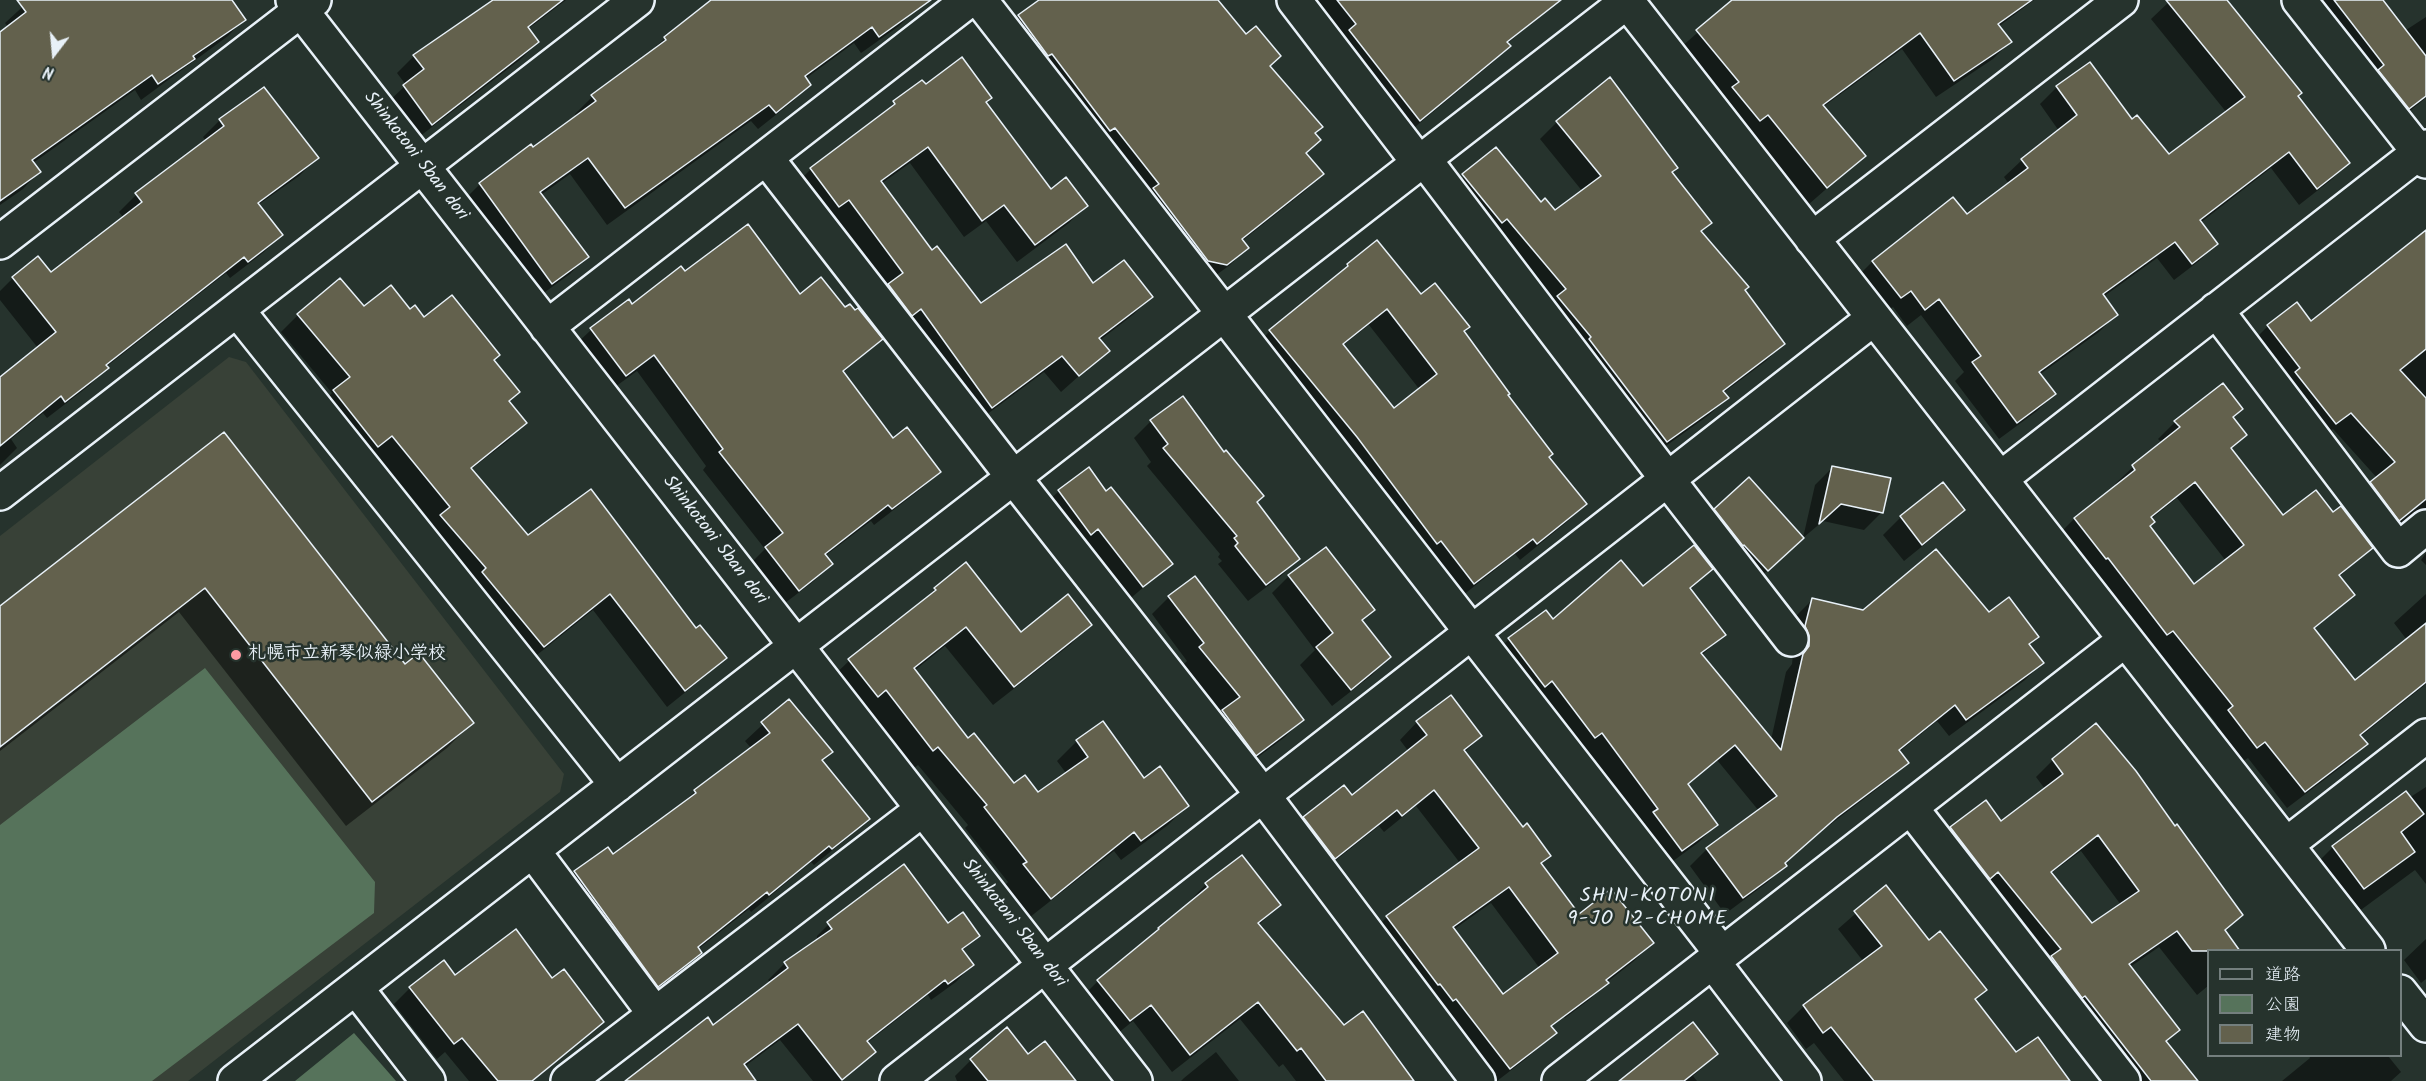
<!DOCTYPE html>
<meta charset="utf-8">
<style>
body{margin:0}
#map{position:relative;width:2426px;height:1081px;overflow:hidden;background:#26332d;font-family:Kalam,"Klee One",sans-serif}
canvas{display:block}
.legend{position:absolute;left:2207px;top:949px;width:195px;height:108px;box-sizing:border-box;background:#26332d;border:2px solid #747f7e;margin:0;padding:8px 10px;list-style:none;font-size:18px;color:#e8f1f8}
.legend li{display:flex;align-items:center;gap:12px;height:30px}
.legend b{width:30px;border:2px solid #747f7e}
.north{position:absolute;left:24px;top:24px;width:60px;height:60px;-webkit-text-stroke:4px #26332d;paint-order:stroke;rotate:196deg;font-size:16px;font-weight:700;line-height:24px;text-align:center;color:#e8f1f8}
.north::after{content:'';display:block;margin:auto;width:21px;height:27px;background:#e8f1f8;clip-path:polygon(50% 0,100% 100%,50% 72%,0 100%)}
</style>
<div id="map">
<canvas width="2426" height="1081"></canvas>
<ul class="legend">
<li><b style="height:8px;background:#26332d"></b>道路</li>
<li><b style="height:16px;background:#56735b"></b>公園</li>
<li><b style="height:16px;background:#63614d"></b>建物</li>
</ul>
<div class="north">N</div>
</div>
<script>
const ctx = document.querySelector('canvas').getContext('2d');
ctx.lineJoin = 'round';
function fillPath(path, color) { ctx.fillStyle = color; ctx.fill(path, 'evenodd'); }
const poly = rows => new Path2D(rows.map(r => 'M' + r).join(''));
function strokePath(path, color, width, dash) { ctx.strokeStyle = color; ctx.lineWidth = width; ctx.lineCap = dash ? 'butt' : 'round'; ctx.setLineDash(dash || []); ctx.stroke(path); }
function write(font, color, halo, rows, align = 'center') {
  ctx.font = font + ' Kalam,"Klee One",sans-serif'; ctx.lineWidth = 5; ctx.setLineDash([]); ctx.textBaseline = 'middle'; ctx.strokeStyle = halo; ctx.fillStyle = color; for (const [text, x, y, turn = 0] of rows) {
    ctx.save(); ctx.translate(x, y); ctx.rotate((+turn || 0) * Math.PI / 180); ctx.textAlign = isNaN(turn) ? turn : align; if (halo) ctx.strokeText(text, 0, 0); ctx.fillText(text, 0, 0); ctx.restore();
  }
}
fillPath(poly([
 [229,357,246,362,564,774,560,792,188,1081,0,1081,0,536]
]), '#384137');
fillPath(poly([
 [205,668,375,882,374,913,152,1081,0,1081,0,825],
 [354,1033,396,1081,295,1081]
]), '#56735b');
fillPath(poly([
 [30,0,230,0,244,19,228,36,141,100,135,90,33,163,39,172,23,189,0,205,0,34,8,27,5,23],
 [495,0,566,0,528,29,538,42,521,59,415,140,387,103,406,85,397,73,414,56],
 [713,0,910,0,916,9,899,26,861,53,854,43,805,79,809,85,792,102,758,129,751,121,607,225,570,174,541,195,587,256,570,274,534,300,463,201,480,184,577,116,575,114,592,97,647,55,665,38],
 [1042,0,1216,0,1269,67,1314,134,1305,154,1322,174,1305,191,1242,241,1247,248,1230,265,1208,281,1002,33,1019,16],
 [1308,0,1536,0,1545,11,1507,44,1509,46,1492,63,1403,137],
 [1735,0,2034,0,1998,27,2010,42,1993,59,1936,97,1902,49,1823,107,1864,156,1809,204,1680,48],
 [2171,0,2226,0,2297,97,2348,163,2331,180,2299,205,2271,168,2200,223,2216,244,2199,261,2174,280,2157,258,2103,297,2116,315,2099,332,2039,375,2054,394,2037,411,1999,439,1955,381,1964,372,1921,315,1907,326,1893,307,1883,314,1855,279,1872,262,1953,199,1966,216,2009,184,2004,177,2022,160,2059,131,2040,104,2057,87,2089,64,2131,122,2168,156,2227,113,2151,19],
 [2303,0,2382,0,2406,30,2426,17,2426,98,2392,125],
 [925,86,990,98,985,103,1051,191,1086,205,1069,223,1017,262,986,221,964,237,910,163,881,184,932,252,981,305,1093,285,1151,297,1134,314,1099,341,1107,351,1061,392,1044,372,974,424,794,186,811,169,880,117,894,103],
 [220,120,317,158,299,176,258,205,281,235,264,252,230,278,226,273,106,367,90,385,47,418,43,413,11,439,17,448,0,465,0,374,3,377,38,348,0,300,0,291,13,278,51,274,124,218,119,212,136,195,206,141,203,137],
 [1557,122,1700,232,1783,344,1766,361,1723,393,1727,398,1709,415,1649,458,1446,193,1496,149,1541,204,1555,212,1583,192,1540,139],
 [2426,232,2426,538,2383,539,2354,501,2378,479,2333,429,2318,440,2251,343,2268,326,2297,304,2311,323],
 [1348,265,1421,296,1462,332,1548,457,1585,504,1568,521,1520,560,1515,554,1457,600,1253,348,1270,331,1331,282],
 [1369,325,1420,390,1393,410,1342,346],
 [684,273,800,296,845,309,881,339,843,373,892,440,939,472,922,488,874,525,871,521,825,556,831,564,814,581,781,606,749,565,765,549,703,470,706,466,637,371,608,392,574,346,591,330,628,302,632,306],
 [363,308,410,311,493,360,518,392,508,402,525,423,509,440,470,470,528,537,695,631,724,657,708,674,667,707,593,610,527,663,424,533,433,524,375,452,361,463,317,408,332,393,281,332,298,315],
 [2241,409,2232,418,2245,435,2230,450,2283,518,2333,514,2371,548,2339,577,2353,595,2313,630,2354,682,2407,640,2394,623,2426,594,2426,684,2360,737,2366,744,2349,761,2287,808,2248,758,2239,764,2212,729,2217,724,2155,647,2149,651,2057,536,2074,519,2117,486,2115,484,2133,467,2162,443,2158,439,2175,422],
 [2177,498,2226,561,2194,586,2148,527,2151,519],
 [1151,421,1255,502,1298,559,1281,576,1248,601,1218,564,1222,561,1218,557,1220,554,1147,466,1151,462,1134,438],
 [224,434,405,666,472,723,447,748,346,826,179,612,0,751,0,608],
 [1832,468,1882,512,1864,530,1823,521,1803,538,1815,485],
 [1942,484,1963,510,1946,527,1904,561,1883,535,1901,517],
 [1059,491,1106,493,1171,564,1125,603,1041,508],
 [1715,510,1785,555,1749,587,1698,527],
 [2426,553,2426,565,2421,560],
 [1711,569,1690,590,1724,635,1701,656,1771,740,1786,672,1792,664,1793,654,1788,644,1795,617,1812,600,1863,612,1989,614,2037,637,2029,645,2042,663,2025,680,1949,736,1937,721,1899,752,1907,762,1890,779,1818,834,1784,864,1785,865,1768,882,1725,914,1690,866,1707,849,1759,811,1717,760,1687,785,1716,825,1699,842,1665,867,1641,826,1585,749,1577,754,1492,656,1509,639,1553,621,1643,588],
 [1289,576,1373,610,1361,622,1389,657,1372,675,1332,706,1300,665,1315,650,1272,593],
 [935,589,1020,634,1090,624,1071,644,993,705,945,646,914,671,968,740,1014,785,1038,794,1066,773,1057,761,1077,741,1103,723,1144,781,1187,806,1168,825,1121,860,1114,851,1030,917,1005,885,1008,882,965,828,968,825,918,765,913,769,829,680,849,661,918,606],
 [1169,597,1302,720,1285,737,1238,772,1206,729,1222,713,1183,665,1187,661,1152,614],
 [788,701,831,752,821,761,868,818,850,836,814,865,811,862,751,912,749,909,697,950,700,953,682,970,640,1003,558,890,575,872,612,856,680,806,695,791,751,748,745,741],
 [1417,722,1481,736,1464,753,1522,829,1549,856,1540,864,1579,917,1652,943,1634,961,1606,983,1589,1000,1565,1018,1533,977,1541,970,1491,903,1453,930,1503,996,1545,1041,1527,1058,1497,1081,1489,1081,1370,934,1387,917,1460,863,1416,806,1384,832,1379,826,1317,875,1287,836,1304,818,1344,787,1352,797,1409,752,1400,740],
 [2053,760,2241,915,2208,950,2208,986,2197,995,2159,947,2130,967,2178,1030,2166,1042,2195,1081,2121,1081,1934,845,1951,828,1985,802,2001,823,2045,789,2036,777],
 [2081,851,2121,905,2091,925,2050,874],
 [2426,787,2426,884,2415,870,2354,915,2316,864,2333,847],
 [1206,884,1279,905,1258,926,1344,1028,1412,1081,1296,1081,1283,1064,1279,1067,1240,1019,1172,1072,1133,1021,1112,1038,1081,998,1098,981,1190,903,1189,902],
 [1886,887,1929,942,1985,990,1974,1000,2016,1054,2068,1081,1844,1081,1814,1043,1806,1049,1787,1023,1804,1006,1863,961,1838,929],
 [834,919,948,925,978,936,962,951,972,965,956,982,931,1000,928,995,867,1043,874,1052,842,1081,813,1081,780,1040,744,1067,754,1081,628,1081,707,1019,713,1027,771,983,768,980,785,963,817,942,817,936],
 [2426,939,2426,979,2421,983,2404,960],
 [455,977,552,980,602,1021,533,1081,469,1081,445,1052,437,1059,394,1004,410,988],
 [1216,1052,1239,1081,1181,1081,1184,1078],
 [1716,1054,1693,1076,1697,1081,1624,1081],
 [1028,1056,1073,1081,957,1081,955,1076,971,1060],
 [2309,1056,2388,1056,2401,1072,2391,1081,2282,1081,2310,1058]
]), '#0007');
const building = poly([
 [17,0,232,0,246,20,193,56,195,59,158,84,152,75,32,160,41,172,0,201,0,32,26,12,17,0],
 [493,0,563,0,528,27,539,42,432,125,403,85,424,69,413,55,493,0],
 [711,0,931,0,879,37,872,27,805,76,811,85,776,113,769,105,625,208,588,158,540,192,589,257,552,284,479,183,531,144,533,147,596,101,591,95,666,40,664,37,711,0],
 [1039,0,1218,0,1246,34,1256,26,1281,56,1270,66,1323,127,1315,133,1321,140,1306,153,1324,174,1242,239,1249,248,1227,265,1208,261,1153,188,1159,184,1115,128,1110,131,1052,54,1048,56,1018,15,1039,0],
 [1337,0,1561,0,1507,42,1511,46,1420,121,1349,30,1356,24,1337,0],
 [1732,0,2032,0,1998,24,2012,42,1954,81,1920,33,1823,105,1866,156,1827,188,1768,115,1760,121,1732,87,1739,82,1696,30,1732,0],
 [2166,0,2227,0,2302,93,2298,96,2350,163,2317,189,2289,152,2200,220,2218,244,2192,264,2175,242,2103,294,2118,315,2039,372,2056,394,2017,423,1972,362,1981,356,1939,299,1925,310,1911,291,1901,298,1872,261,1953,197,1967,214,2028,168,2021,159,2077,115,2056,86,2090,62,2132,119,2137,115,2169,154,2245,97,2166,0],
 [2334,0,2383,0,2426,56,2426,96,2409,109,2378,70,2384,65,2334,0],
 [962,57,992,98,986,102,1051,189,1066,177,1088,206,1035,245,1004,205,982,221,928,147,881,181,932,250,937,246,981,303,1066,244,1093,283,1124,260,1153,297,1099,338,1110,351,1079,376,1062,356,992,408,921,309,912,316,888,284,903,273,849,200,839,207,810,168,895,104,893,101,922,80,926,84,962,57],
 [1610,77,1678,168,1672,172,1712,223,1701,231,1749,287,1745,290,1785,344,1723,391,1729,398,1667,442,1589,339,1591,337,1557,296,1566,289,1507,219,1502,223,1462,174,1496,147,1541,202,1545,198,1555,210,1601,176,1556,121,1610,77],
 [264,87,319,158,258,203,283,235,248,262,244,257,106,365,109,368,65,402,61,396,0,446,0,377,56,332,12,277,38,256,51,272,142,202,135,193,224,126,219,119,264,87],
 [748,224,800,294,821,277,845,307,850,304,855,310,858,308,883,339,843,371,893,438,907,427,941,472,892,509,888,505,825,554,833,564,799,591,765,547,783,533,719,452,723,449,654,355,626,376,590,328,629,299,632,304,681,266,685,271,748,224],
 [2426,230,2426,349,2400,370,2426,398,2426,499,2399,521,2370,482,2395,462,2351,413,2336,424,2295,372,2300,368,2267,325,2297,302,2311,321,2426,230],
 [1377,240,1421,294,1435,283,1470,327,1464,331,1510,394,1508,395,1553,454,1549,457,1587,504,1537,544,1533,539,1474,584,1441,541,1437,544,1357,437,1269,330,1348,266,1347,264,1377,240],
 [1387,309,1437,374,1394,408,1343,344,1387,309],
 [340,278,364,306,391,285,410,309,415,305,424,317,452,295,500,355,494,360,520,392,509,401,527,423,471,468,528,535,591,489,696,628,700,625,727,658,685,691,610,594,544,647,482,572,486,568,440,515,450,507,392,436,378,447,333,390,350,377,297,314,340,278],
 [2223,383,2243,409,2233,417,2247,435,2231,448,2283,515,2316,490,2333,512,2341,506,2373,548,2339,575,2355,595,2314,628,2355,680,2426,623,2426,682,2360,735,2368,744,2305,792,2265,742,2257,748,2228,710,2233,706,2173,631,2167,635,2108,558,2106,559,2074,518,2135,470,2132,465,2180,427,2174,421,2223,383],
 [2195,482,2244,545,2194,584,2150,526,2155,522,2151,517,2195,482],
 [1183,396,1224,452,1226,450,1264,496,1257,502,1300,559,1266,585,1235,546,1238,543,1234,538,1237,536,1163,448,1168,444,1150,420,1183,396],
 [224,432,405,664,419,653,474,723,372,802,205,588,0,747,0,606,224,432],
 [1832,466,1891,478,1883,513,1841,504,1819,524,1832,466],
 [1089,467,1106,491,1111,487,1173,564,1143,587,1098,529,1091,535,1058,490,1089,467],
 [1749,477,1804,538,1768,571,1744,545,1743,546,1714,509,1749,477],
 [1943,482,1965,510,1922,545,1900,516,1943,482],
 [1694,545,1713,569,1690,588,1726,635,1701,653,1781,750,1803,654,1809,646,1809,636,1805,626,1812,598,1863,610,1936,549,1989,612,2009,597,2039,637,2029,644,2044,663,1966,720,1955,705,1899,750,1909,763,1837,817,1785,863,1787,866,1743,898,1706,848,1777,796,1735,745,1688,784,1718,825,1682,851,1653,812,1658,809,1602,733,1595,738,1552,681,1545,687,1508,638,1546,610,1553,619,1621,560,1643,586,1694,545],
 [1326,547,1375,610,1362,620,1391,657,1351,690,1316,647,1333,633,1288,575,1326,547],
 [966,562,1021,632,1068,594,1092,625,1014,687,966,627,914,668,968,738,974,733,1014,783,1025,775,1038,792,1088,757,1076,740,1103,721,1144,778,1160,766,1189,806,1141,841,1134,832,1051,899,1023,864,1027,862,984,807,987,805,938,747,933,751,886,690,878,697,848,659,936,590,934,588,966,562],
 [1195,576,1304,720,1256,756,1222,710,1240,697,1199,647,1204,643,1168,596,1195,576],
 [1451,695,1482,736,1464,750,1523,827,1527,823,1551,856,1541,863,1579,914,1611,889,1654,943,1606,980,1609,983,1551,1026,1557,1033,1510,1069,1456,999,1453,1001,1440,984,1438,985,1386,916,1479,848,1434,790,1402,816,1397,810,1335,859,1303,817,1344,785,1352,795,1427,735,1416,721,1451,695],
 [1509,887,1558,953,1503,994,1453,927,1509,887],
 [789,699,833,752,822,760,870,819,832,849,829,846,769,895,767,892,698,947,702,953,658,987,574,871,608,847,613,854,696,793,694,790,770,733,761,722,789,699],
 [2096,723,2136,771,2175,826,2177,824,2243,915,2225,930,2240,951,2192,951,2177,931,2129,964,2180,1030,2166,1041,2198,1081,2151,1081,2085,996,2082,998,2051,956,2061,949,1998,872,1990,879,1950,827,1986,800,2001,821,2063,774,2052,759,2096,723],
 [2098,835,2139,891,2092,923,2051,872,2098,835],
 [2406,791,2424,814,2401,832,2415,852,2364,889,2332,846,2406,791],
 [1242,855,1281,905,1258,923,1344,1025,1363,1011,1414,1081,1326,1081,1301,1048,1297,1051,1258,1002,1190,1055,1151,1005,1130,1021,1097,980,1159,929,1158,928,1208,887,1205,883,1242,855],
 [904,864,948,923,963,912,980,936,962,949,974,965,948,984,945,980,867,1041,876,1052,842,1080,798,1024,744,1064,756,1081,625,1081,708,1017,713,1025,788,968,784,962,832,929,827,922,904,864],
 [1886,885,1929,940,1940,931,1987,990,1975,999,2016,1052,2038,1037,2070,1081,1874,1081,1831,1027,1823,1033,1803,1005,1882,946,1854,911,1886,885],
 [516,929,552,978,564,969,604,1022,532,1081,498,1081,462,1038,454,1044,409,987,444,960,455,975,516,929],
 [1693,1022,1718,1054,1684,1081,1619,1081,1693,1022],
 [1007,1027,1028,1054,1045,1041,1076,1081,988,1081,970,1059,1007,1027]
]);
fillPath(building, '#63614d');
strokePath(building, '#e8f1f8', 1.5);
const minor = poly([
 [293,0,1135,1081],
 [980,0,1722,954],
 [1294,0,1419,163],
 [1626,0,2368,950],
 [2299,0,2426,161],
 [767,159,1014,478,1262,794,1478,1081],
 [1424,159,1668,480,1791,639],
 [1812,239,2121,0],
 [0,242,314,0],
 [2216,310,2398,550,2426,527],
 [238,311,617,785],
 [547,327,969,0],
 [2000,479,2426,147],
 [0,493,637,0],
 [1911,808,2123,1081],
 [2286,845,2426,736],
 [533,851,655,1014],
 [1713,962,1804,1081],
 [356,988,428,1081],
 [2400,992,2426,1025],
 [235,1081,1629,0],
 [568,1081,923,809],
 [897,1081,1874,318],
 [1559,1081,2125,640]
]);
strokePath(minor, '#e8f1f8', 38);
strokePath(minor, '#26332d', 33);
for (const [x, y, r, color] of [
 [236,655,6,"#ff9aa2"]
]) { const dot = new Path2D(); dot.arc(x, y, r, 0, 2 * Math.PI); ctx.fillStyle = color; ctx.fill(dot); strokePath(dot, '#26332d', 2); }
write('18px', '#e8f1f8', '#26332d', [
 ["Shinkotoni 5ban dori",415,157,52],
 ["Shinkotoni 5ban dori",714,541,52],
 ["Shinkotoni 5ban dori",1013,924,52]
]);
write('bold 18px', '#e8f1f8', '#26332d', [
 ["札幌市立新琴似緑小学校",248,655]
], 'left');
ctx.letterSpacing = '1.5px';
write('20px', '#e8f1f8', '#26332d', [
 ["SHIN-KOTONI",1648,898],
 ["9-JO 12-CHOME",1648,921]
]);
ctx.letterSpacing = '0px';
</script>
